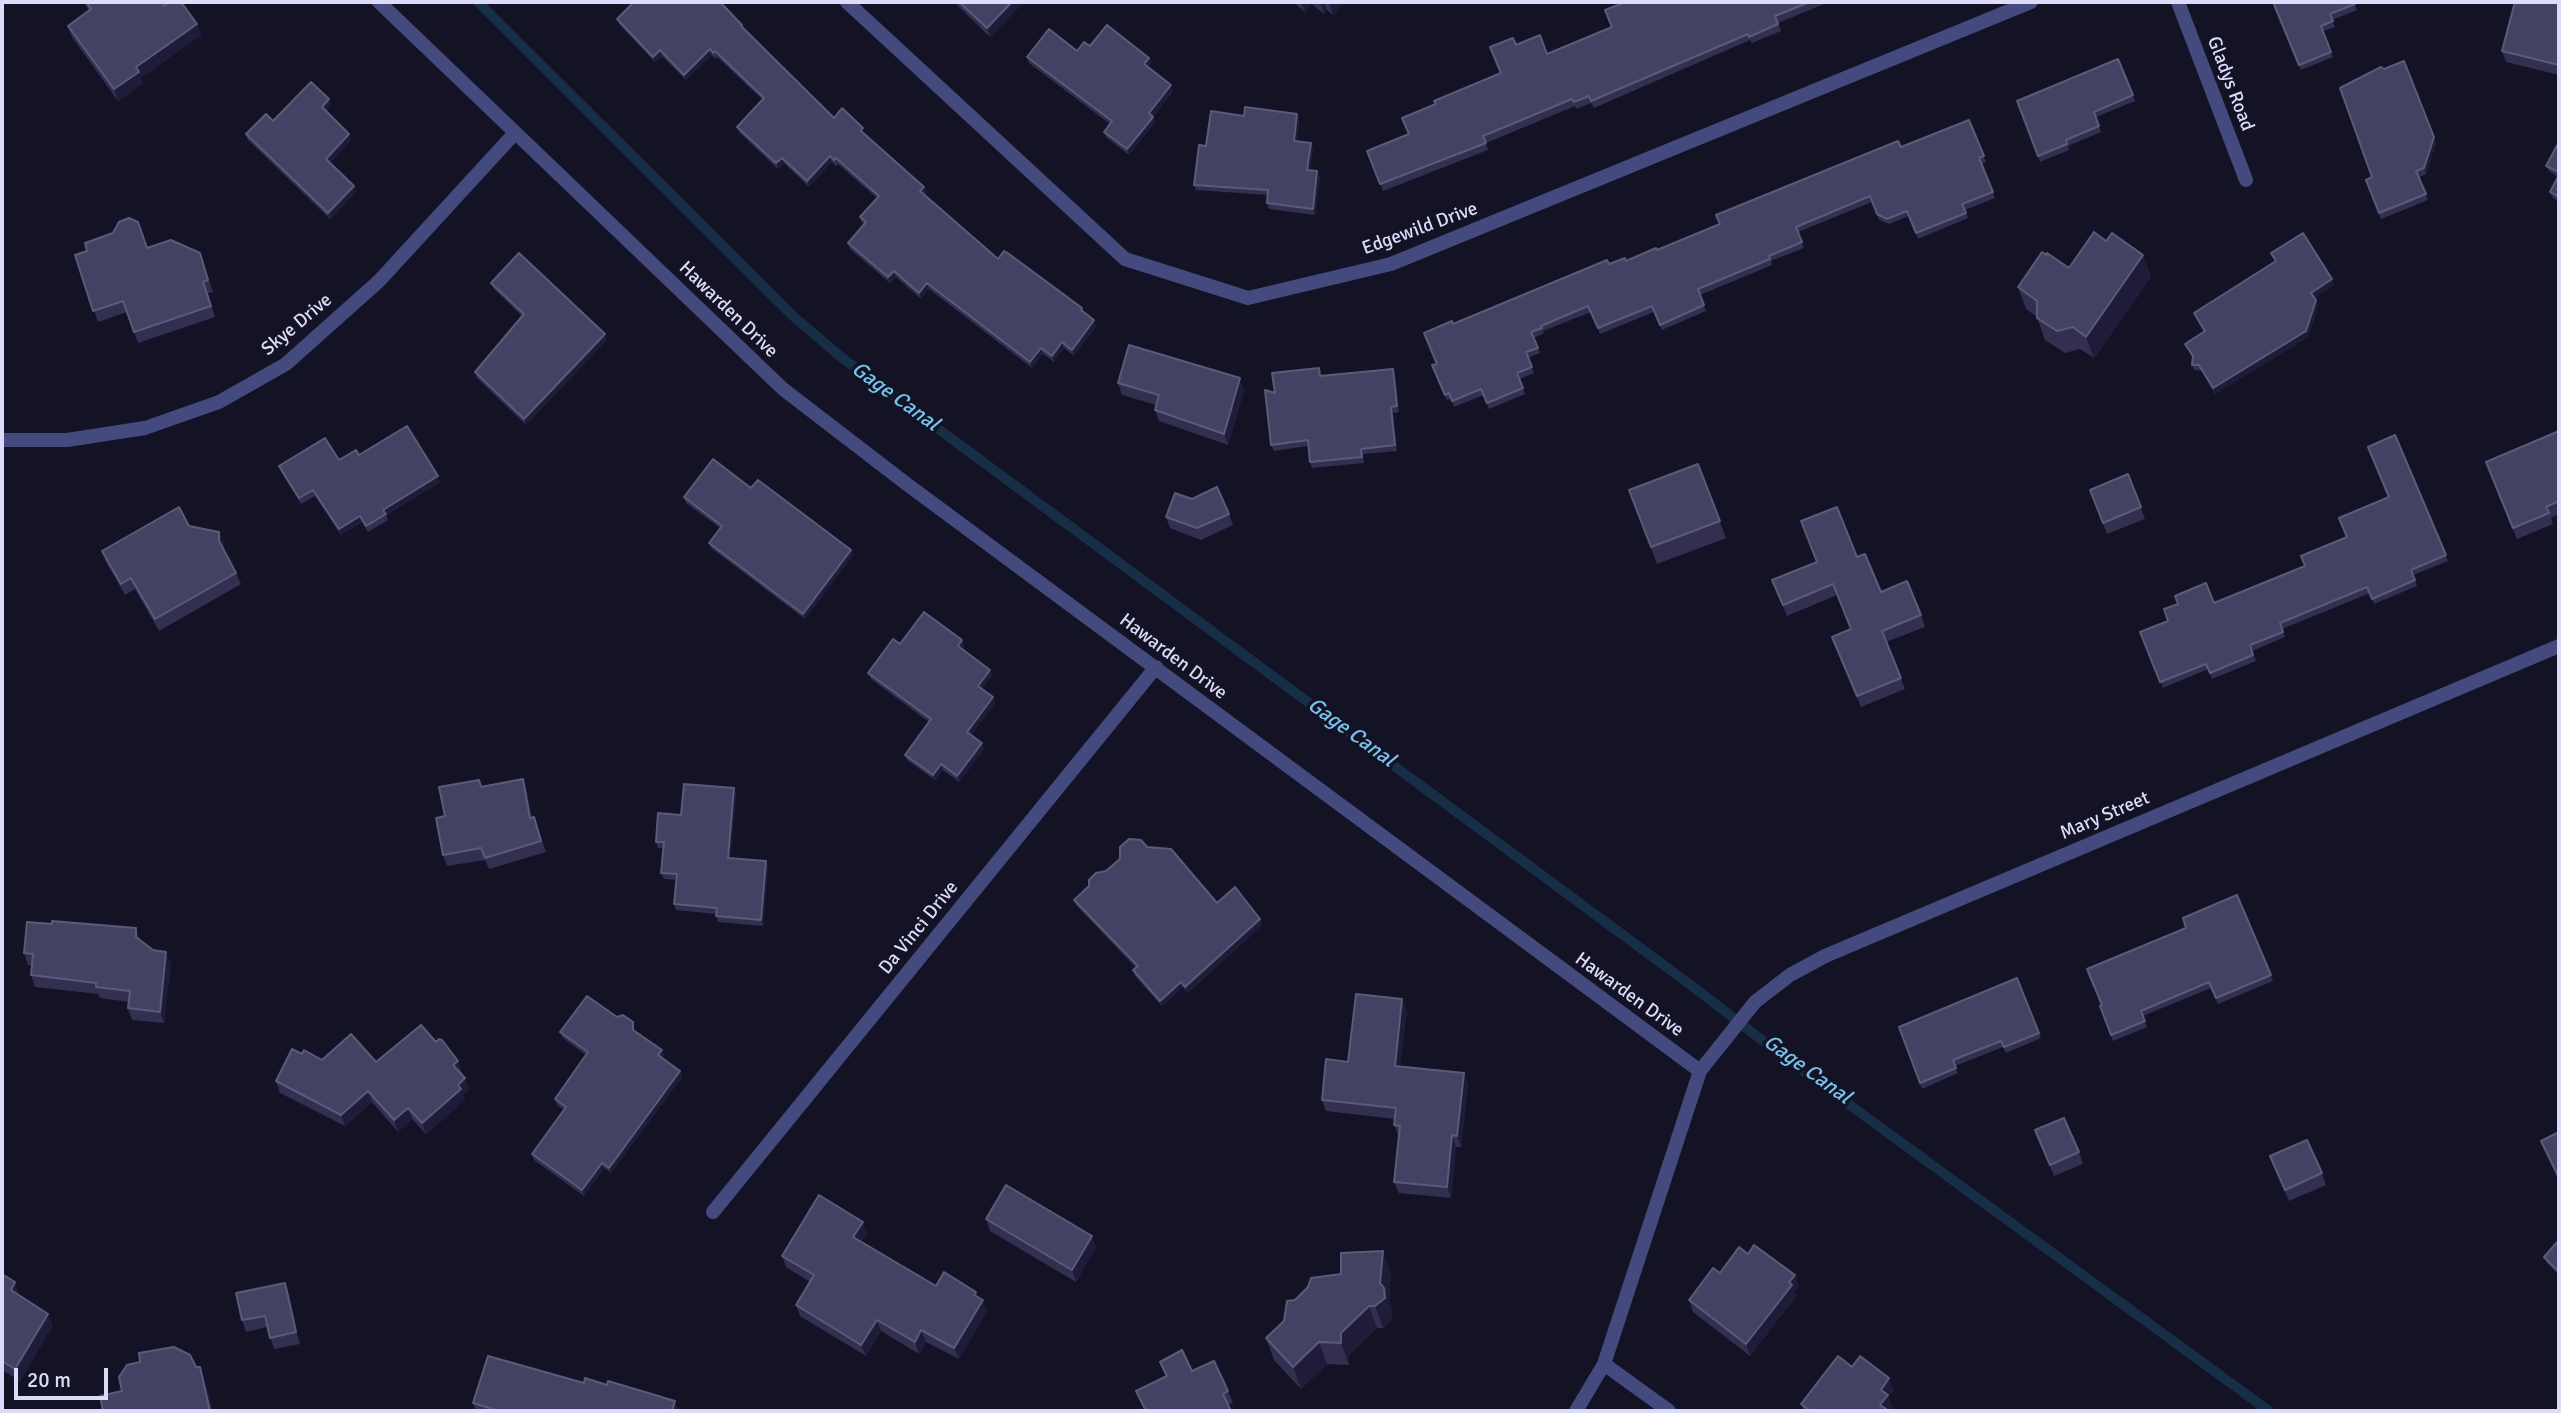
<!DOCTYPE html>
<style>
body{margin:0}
#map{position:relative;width:2561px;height:1413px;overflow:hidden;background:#141325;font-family:Signika,sans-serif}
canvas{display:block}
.frame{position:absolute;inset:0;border:4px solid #dcdcfa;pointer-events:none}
.scale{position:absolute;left:14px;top:1368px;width:94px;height:32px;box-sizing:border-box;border:4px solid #dcdcfa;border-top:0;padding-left:9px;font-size:21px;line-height:24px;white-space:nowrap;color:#dcdcfa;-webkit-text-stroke:5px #141325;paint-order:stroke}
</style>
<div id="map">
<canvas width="2561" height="1413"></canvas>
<div class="frame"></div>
<div class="scale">20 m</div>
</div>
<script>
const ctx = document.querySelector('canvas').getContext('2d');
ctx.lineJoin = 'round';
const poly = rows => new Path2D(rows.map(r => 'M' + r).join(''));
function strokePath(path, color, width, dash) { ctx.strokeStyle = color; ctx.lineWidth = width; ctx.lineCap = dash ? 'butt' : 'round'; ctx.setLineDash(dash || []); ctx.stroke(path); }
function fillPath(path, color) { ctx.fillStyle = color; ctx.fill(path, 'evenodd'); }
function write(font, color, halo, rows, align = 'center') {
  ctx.font = font + ' Signika,sans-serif'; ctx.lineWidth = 7; ctx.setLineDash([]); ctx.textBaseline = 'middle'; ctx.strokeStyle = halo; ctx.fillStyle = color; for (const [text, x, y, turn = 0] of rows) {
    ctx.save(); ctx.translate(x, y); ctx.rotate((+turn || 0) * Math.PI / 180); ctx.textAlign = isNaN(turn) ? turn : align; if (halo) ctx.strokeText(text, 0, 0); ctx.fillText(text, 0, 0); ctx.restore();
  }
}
strokePath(poly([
 [478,2,793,316,841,357,1696,989,1780,1054,2269,1411]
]), '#162e46', 10);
strokePath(poly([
 [379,2,783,389,908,485,1700,1071],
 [847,2,1125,259,1248,298,1391,264,2031,2],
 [2178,2,2246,180],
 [2,440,67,440,145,428,219,402,286,364,379,281,514,134],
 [713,1212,1156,667],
 [1604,1364,1669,1411],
 [1576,1411,1604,1364,1700,1071,1755,1002,1790,975,1825,956,2559,646]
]), '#44497e', 14);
fillPath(poly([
 [84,2,161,2,164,6,197,24,201,35,141,78,143,83,118,101,72,37,68,26,89,11],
 [954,2,1024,2,990,37],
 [1293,2,1344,2,1333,15,1327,10,1324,14,1312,4,1305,12],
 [1626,2,1829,2,1778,23,1781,31,1752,43,1750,40,1594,108,1591,103,1576,109,1575,106,1486,143,1488,150,1383,191,1367,151,1408,134,1436,104,1501,73,1516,45,1547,54,1611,27],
 [2273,2,2354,2,2357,10,2332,20,2335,27,2323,31,2333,57,2301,70],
 [2559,3,2559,75,2506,62,2502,51],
 [617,19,744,29,834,118,865,134,924,187,927,192,925,195,998,259,1082,308,1083,312,1096,326,1074,356,1064,348,1054,362,1043,354,1032,368,929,289,921,299,896,277,890,283,850,249,848,243,864,224,862,223,860,217,877,198,838,164,836,166,832,162,809,187,784,163,778,169,740,133,737,127,763,100,717,57,715,59,712,55,686,80,662,56,655,62,619,24],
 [1090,46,1151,63,1148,67,1173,91,1153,117,1155,122,1129,155,1106,137,1104,132,1110,124,1029,63,1027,57,1077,51],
 [2118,59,2135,101,2096,117,2101,132,2068,146,2069,150,2040,162,2017,101],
 [329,99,331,104,326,111,349,134,351,140,330,163,356,192,330,219,248,140,246,134,273,121],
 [1297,114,1299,119,1297,142,1313,149,1310,170,1317,171,1320,177,1315,215,1269,209,1267,203,1268,195,1196,190,1194,185,1206,146,1244,116],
 [1969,120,1986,162,1982,164,1995,198,1965,210,1968,218,1918,239,1909,216,1889,224,1879,220,1872,202,1798,232,1804,248,1771,261,1772,265,1700,295,1706,311,1662,330,1654,312,1600,334,1591,312,1543,331,1544,333,1534,338,1540,353,1528,358,1534,373,1520,379,1525,394,1489,409,1484,395,1454,407,1451,399,1447,400,1432,365,1437,364,1453,324,1609,264,1626,261,1657,250,1901,147],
 [2559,142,2559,202,2553,198,2550,192,2558,177,2549,171,2546,166],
 [2436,143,2426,174,2419,177,2428,200,2381,219,2366,180],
 [2106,241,2143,255,2151,277,2094,358,2080,349,2065,353,2045,340,2037,317,2026,309,2018,287,2069,268],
 [147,248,200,253,213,292,208,293,215,317,138,343,127,312,98,322,75,255,87,251],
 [2271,253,2334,285,2314,298,2318,306,2308,337,2215,394,2202,371,2194,370,2192,365,2193,359,2185,344,2204,332,2196,319,2194,313,2275,261],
 [491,283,607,340,526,425,477,378,475,372,522,316,493,288],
 [1393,369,1395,374,1399,412,1393,413,1397,451,1363,454,1364,463,1312,468,1310,462,1308,446,1274,451,1271,445,1275,393,1321,374,1322,376],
 [1118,383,1244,390,1228,445,1159,421,1155,410,1156,405,1122,395],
 [2559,431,2559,514,2551,518,2553,524,2517,539,2486,462],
 [2395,435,2448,561,2413,575,2417,586,2374,604,2370,593,2282,629,2285,637,2252,651,2256,661,2212,679,2208,669,2163,688,2140,632,2305,566,2346,537,2389,497],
 [359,455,440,482,386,515,388,520,368,532,362,522,341,535,315,496,301,504,281,472,279,466,339,460],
 [1698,464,1726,538,1657,564,1629,490],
 [2128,474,2145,519,2107,534,2090,490],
 [751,488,851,550,853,555,805,619,711,548,709,543,720,528,686,503,684,497],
 [1229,514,1233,525,1201,540,1170,528,1166,517],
 [189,526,219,532,224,544,223,549,236,573,241,584,159,631,135,589,125,595,106,562,102,551],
 [1857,557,1881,592,1921,615,1925,627,1886,642,1905,689,1861,707,1837,648,1851,629,1837,595,1787,616,1772,580],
 [962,640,964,646,962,649,992,676,982,689,995,703,971,735,982,743,984,749,959,782,943,770,935,780,907,760,905,755,929,722,871,679,868,673,900,644],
 [523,779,527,791,532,818,534,817,546,852,489,869,485,860,447,866,443,855,445,816,479,780,482,786],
 [736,793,730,858,766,861,768,867,763,926,718,922,716,914,676,910,674,904,677,880,664,879,661,873,664,848,658,848,656,842,681,815],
 [1147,847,1217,903,1262,925,1188,993,1183,987,1162,1006,1135,976,1133,970,1136,968,1076,905,1074,900,1106,871],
 [2237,895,2273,981,2218,1004,2211,988,2143,1016,2147,1027,2113,1041,2100,1006,2186,928],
 [141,939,140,941,171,963,164,1023,132,1020,128,1008,129,1002,100,998,98,994,35,987,31,975,32,965,28,965,24,953],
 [2017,978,2041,1038,2006,1053,2003,1047,1955,1066,1958,1073,1922,1089,1899,1027],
 [1407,1010,1400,1066,1464,1073,1468,1085,1461,1147,1456,1147,1451,1198,1399,1193,1394,1182,1399,1137,1394,1125,1395,1119,1326,1111,1322,1100,1348,1062],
 [617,1017,633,1022,635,1031,662,1050,664,1056,662,1058,680,1071,682,1077,611,1173,604,1168,584,1196,534,1160,532,1154,564,1110,557,1105,555,1099,586,1055,563,1038,560,1032],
 [436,1042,458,1061,462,1072,460,1074,469,1090,463,1095,465,1100,426,1134,412,1119,398,1132,372,1102,345,1126,280,1093,276,1081,302,1054,322,1060,376,1062],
 [2035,1130,2079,1152,2083,1164,2054,1176],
 [2270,1156,2322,1173,2326,1185,2289,1201],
 [986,1219,1096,1247,1076,1282,990,1231],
 [867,1233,861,1242,936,1286,976,1292,978,1297,987,1312,959,1359,926,1342,919,1354,881,1331,866,1356,800,1316,796,1305,810,1282,786,1267,782,1256],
 [2559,1240,2559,1275,2546,1262,2544,1257],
 [1748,1254,1795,1275,1799,1286,1794,1292,1796,1296,1750,1356,1693,1312,1689,1300,1720,1273],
 [1391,1273,1389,1300,1392,1310,1392,1319,1383,1328,1377,1328,1349,1355,1349,1365,1327,1364,1301,1389,1274,1360,1266,1338,1284,1321,1295,1300],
 [2,1274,15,1282,19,1294,19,1295,53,1325,20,1381,2,1370],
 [285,1283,289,1294,300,1344,274,1349,267,1327,246,1332,242,1320],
 [1160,1362,1192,1371,1228,1391,1233,1403,1228,1405,1231,1411,1145,1411,1136,1391,1166,1377],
 [1852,1367,1894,1390,1888,1396,1892,1407,1889,1411,1804,1411,1801,1404],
 [473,1403,679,1411,476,1411]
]), '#322f51');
fillPath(poly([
 [1012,2,1024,2,990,37,987,28],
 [1301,2,1311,2,1312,4,1305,12],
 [1320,2,1324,2,1327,10,1324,14],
 [1330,2,1344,2,1333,15,1329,3],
 [197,24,201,35,141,78,143,83,118,101,114,89,136,67],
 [710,49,712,55,686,80,684,75],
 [660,50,662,56,655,62,653,57],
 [1149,58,1151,63,1146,70,1144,64],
 [1171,85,1173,91,1151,119,1149,113],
 [329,99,331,104,324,113,322,107],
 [1297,114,1299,119,1296,147,1294,141],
 [1153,117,1155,122,1129,155,1127,149],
 [349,134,351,140,328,165,326,159],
 [2434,137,2436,143,2426,174,2424,168],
 [1311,143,1313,149,1309,176,1307,170],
 [830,156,832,162,809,187,807,181],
 [782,158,784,163,778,169,776,163],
 [1317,171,1320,177,1315,215,1313,209],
 [354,186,356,192,330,219,328,213],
 [924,187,927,192,923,197,920,191],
 [2143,255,2151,277,2094,358,2086,337],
 [894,271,896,277,890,283,888,277],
 [2332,279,2334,285,2313,299,2311,293],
 [927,283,929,289,921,299,919,293],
 [2316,300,2318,306,2308,337,2215,394,2213,388],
 [1094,320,1096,326,1074,356,1072,350],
 [605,334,607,340,526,425,524,419],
 [1062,342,1064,348,1054,362,1052,356],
 [1041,348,1043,354,1032,368,1030,362],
 [1393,369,1395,374,1399,412,1397,406],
 [1240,378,1244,390,1228,445,1224,434],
 [1391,407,1393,413,1397,451,1395,445],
 [438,476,440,482,385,515,383,510],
 [360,516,362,522,341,535,339,529],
 [219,532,224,544,223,552,219,541],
 [851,550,853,555,805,619,803,614],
 [962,640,964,646,960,652,958,646],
 [990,670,992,676,980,692,978,686],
 [993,697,995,703,969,738,967,732],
 [982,743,984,749,959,782,957,776],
 [941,764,943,770,935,780,933,775],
 [523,779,527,791,535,830,530,818],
 [734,788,736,793,730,864,728,858],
 [766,861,768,867,763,926,761,920],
 [1260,919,1262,925,1188,993,1185,987],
 [136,928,141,939,140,948,136,937],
 [166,952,171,963,164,1023,160,1012],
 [1181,982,1183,987,1162,1006,1160,1001],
 [1402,999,1407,1010,1399,1077,1395,1066],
 [662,1050,664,1056,660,1061,658,1055],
 [458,1061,462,1072,457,1077,453,1065],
 [680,1071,682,1077,611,1173,609,1168],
 [1464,1073,1468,1085,1461,1147,1457,1136],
 [465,1078,469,1090,463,1095,465,1100,426,1134,422,1123],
 [368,1091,372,1102,345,1126,341,1115],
 [408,1108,412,1119,398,1132,394,1120],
 [1452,1135,1456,1147,1451,1198,1447,1187],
 [602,1163,604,1168,584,1196,582,1190],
 [863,1222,867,1233,857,1248,853,1237],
 [1092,1236,1096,1247,1076,1282,1072,1270],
 [1383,1251,1391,1273,1389,1300,1392,1310,1392,1319,1383,1328,1375,1306,1380,1283],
 [1795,1275,1799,1286,1794,1292,1796,1296,1750,1356,1746,1344],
 [15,1282,19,1294,15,1301,11,1290],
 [285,1283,289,1294,300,1344,296,1332],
 [983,1300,987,1312,959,1359,954,1348],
 [1369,1306,1377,1328,1349,1355,1349,1365,1341,1343,1341,1333],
 [48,1314,53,1325,20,1381,15,1369],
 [877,1320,881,1331,866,1356,861,1345],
 [921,1330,926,1342,919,1354,915,1342],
 [1319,1342,1327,1364,1301,1389,1293,1367],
 [200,1367,206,1383,213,1411,210,1411],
 [1889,1378,1894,1390,1888,1396,1892,1407,1889,1411,1880,1405,1881,1390],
 [675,1401,679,1411,672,1411]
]), '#1e1c38');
const building = poly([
 [86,2,161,2,164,6,171,2,181,2,197,24,136,67,139,72,114,89,68,26,91,9,86,2],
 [634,2,720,2,742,25,741,26,834,118,842,108,863,128,861,131,924,187,920,191,998,259,1004,251,1009,254,1082,308,1081,310,1094,320,1072,350,1062,342,1052,356,1041,348,1030,362,927,283,919,293,894,271,888,277,848,243,866,222,860,217,879,196,836,158,834,160,830,156,807,181,782,158,776,163,737,127,764,98,715,51,713,53,710,49,684,75,660,50,653,57,617,19,634,2],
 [959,2,1012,2,987,28,959,2],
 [1626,2,1810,2,1775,16,1778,24,1749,37,1748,34,1591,101,1589,96,1574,102,1572,99,1483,136,1486,143,1380,184,1367,151,1409,134,1402,118,1436,104,1434,101,1501,73,1490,47,1513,38,1516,45,1540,35,1547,54,1612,27,1605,10,1626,2],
 [2273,2,2354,2,2355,4,2330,14,2333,21,2321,26,2331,52,2299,65,2273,2],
 [2515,2,2555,2,2559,3,2559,65,2502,51,2515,2],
 [1107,25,1149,58,1144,64,1171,85,1149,113,1153,117,1127,149,1104,132,1112,121,1027,57,1049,29,1077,51,1084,42,1090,46,1107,25],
 [2118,59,2133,95,2094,112,2099,126,2066,140,2067,144,2038,156,2017,101,2118,59],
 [2404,61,2434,137,2424,168,2416,171,2426,194,2379,213,2366,180,2372,177,2340,88,2381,67,2384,69,2404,61],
 [311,82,329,99,322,107,349,134,326,159,354,186,328,213,246,134,266,114,273,121,311,82],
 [1245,107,1297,114,1294,141,1311,143,1307,170,1317,171,1313,209,1267,203,1268,190,1194,185,1199,145,1206,146,1211,111,1244,116,1245,107],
 [1969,120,1984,156,1979,158,1993,192,1962,204,1966,213,1916,233,1907,211,1887,219,1877,214,1870,196,1796,227,1802,242,1769,256,1770,259,1698,289,1704,305,1660,325,1652,306,1598,328,1588,306,1541,326,1542,328,1531,332,1538,348,1526,352,1532,367,1517,373,1523,388,1487,403,1481,389,1452,401,1449,393,1445,395,1432,365,1437,364,1424,333,1452,321,1453,324,1607,260,1609,264,1625,258,1626,261,1656,248,1657,250,1720,224,1716,215,1898,141,1901,147,1969,120],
 [2559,142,2559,172,2546,166,2559,142],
 [2559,175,2559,197,2550,192,2559,175],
 [129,218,138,222,147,248,171,240,200,253,208,280,203,282,211,306,134,332,123,301,93,311,75,255,87,251,85,243,113,233,119,222,129,218],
 [2094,232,2106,241,2112,233,2143,255,2086,337,2073,327,2057,331,2037,318,2037,301,2018,287,2042,252,2046,255,2047,253,2069,268,2094,232],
 [2303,233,2332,279,2311,293,2316,300,2306,331,2213,388,2199,365,2192,365,2193,356,2185,344,2205,331,2194,313,2276,261,2271,253,2303,233],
 [519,253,605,334,524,419,475,372,524,314,491,283,519,253],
 [1129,345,1240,378,1224,434,1155,410,1159,395,1118,383,1129,345],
 [1319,368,1320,376,1393,369,1397,406,1391,407,1395,445,1361,449,1362,457,1310,462,1308,440,1271,445,1265,390,1275,393,1272,373,1319,368],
 [407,426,438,476,383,510,386,514,366,526,360,516,339,529,313,490,299,498,279,466,325,438,339,460,356,450,359,455,407,426],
 [2559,431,2559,501,2546,507,2549,513,2513,528,2486,462,2559,431],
 [2395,435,2446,555,2411,570,2415,580,2372,599,2367,587,2280,623,2283,632,2250,645,2253,655,2210,673,2206,664,2160,682,2140,632,2168,621,2164,609,2178,604,2175,596,2206,583,2214,603,2305,566,2301,556,2347,537,2339,518,2389,497,2368,447,2395,435],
 [713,459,751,488,758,480,851,550,803,614,709,543,722,526,684,497,713,459],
 [1698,464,1720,521,1651,547,1629,490,1698,464],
 [2128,474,2141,507,2103,523,2090,490,2128,474],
 [1217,487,1229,514,1197,528,1166,517,1175,493,1192,499,1217,487],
 [179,507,189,526,219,532,219,541,236,573,155,619,131,578,121,584,102,551,179,507],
 [1837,507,1857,557,1865,554,1881,592,1907,581,1921,615,1882,631,1901,678,1857,696,1832,637,1851,629,1833,584,1783,605,1772,580,1817,562,1801,521,1837,507],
 [924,612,962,640,958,646,990,670,978,686,993,697,967,732,982,743,957,776,941,764,933,775,905,755,931,719,868,673,893,639,900,644,924,612],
 [523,779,530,818,534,817,541,841,485,858,481,848,443,855,436,818,445,816,439,787,479,780,481,787,523,779],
 [684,784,734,788,728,858,766,861,761,920,716,916,717,908,674,904,677,874,661,873,664,842,656,842,658,813,681,815,684,784],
 [1129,839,1141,840,1147,847,1171,849,1217,903,1235,887,1260,919,1185,987,1181,982,1160,1001,1133,970,1138,966,1074,900,1089,886,1089,880,1096,873,1106,871,1120,859,1120,847,1129,839],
 [2237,895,2271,975,2216,998,2209,982,2141,1011,2145,1021,2111,1035,2100,1006,2102,1005,2087,969,2186,928,2183,918,2237,895],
 [52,921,136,928,136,937,153,950,166,952,160,1012,128,1008,130,991,96,987,96,983,31,975,33,954,24,953,27,922,52,924,52,921],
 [2017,978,2039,1033,2004,1047,2001,1041,1953,1060,1956,1068,1920,1083,1899,1027,2017,978],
 [1356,994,1402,999,1395,1066,1464,1073,1457,1136,1452,1135,1447,1187,1394,1182,1400,1126,1394,1125,1396,1108,1322,1100,1326,1059,1348,1062,1356,994],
 [587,996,617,1017,623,1015,633,1022,633,1030,662,1050,658,1055,680,1071,609,1168,602,1163,582,1190,532,1154,566,1107,555,1099,588,1052,560,1032,587,996],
 [421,1025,436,1042,439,1039,442,1040,458,1061,453,1065,465,1078,458,1085,461,1089,422,1123,408,1108,394,1120,368,1091,341,1115,276,1081,292,1049,302,1054,304,1050,322,1060,351,1034,376,1062,421,1025],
 [2064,1118,2079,1152,2050,1165,2035,1130,2064,1118],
 [2559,1132,2559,1178,2541,1141,2559,1132],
 [2307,1140,2322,1173,2285,1190,2270,1156,2307,1140],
 [1006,1185,1092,1236,1072,1270,986,1219,1006,1185],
 [819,1195,863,1222,853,1237,936,1286,944,1272,976,1292,974,1295,983,1300,954,1348,921,1330,915,1342,877,1320,861,1345,796,1305,814,1275,782,1256,819,1195],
 [2559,1240,2559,1272,2544,1257,2559,1240],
 [1754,1245,1795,1275,1789,1282,1792,1285,1746,1344,1689,1300,1713,1268,1720,1273,1739,1247,1748,1254,1754,1245],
 [1383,1251,1380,1283,1384,1288,1385,1298,1375,1306,1369,1306,1341,1333,1341,1343,1319,1342,1293,1367,1266,1338,1284,1321,1287,1301,1295,1300,1308,1287,1311,1278,1341,1274,1341,1253,1383,1251],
 [2,1274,15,1282,11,1290,48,1314,15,1369,2,1361,2,1274],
 [285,1283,296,1332,270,1338,265,1316,242,1320,236,1293,285,1283],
 [174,1347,190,1355,196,1367,200,1367,210,1411,103,1411,100,1396,122,1391,119,1377,127,1365,140,1362,139,1353,174,1347],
 [1182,1350,1192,1371,1214,1361,1228,1391,1223,1394,1231,1411,1146,1411,1136,1391,1167,1376,1160,1362,1182,1350],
 [488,1356,584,1383,585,1378,607,1385,608,1381,675,1401,672,1411,499,1411,473,1403,488,1356],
 [1838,1356,1852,1367,1860,1356,1889,1378,1881,1390,1888,1395,1880,1405,1889,1411,1810,1411,1801,1404,1838,1356]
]);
fillPath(building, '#444263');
strokePath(building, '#5c5a7b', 2);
write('19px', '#dcdcfa', '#141325', [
 ["Gladys Road",2230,84,69],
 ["Edgewild Drive",1420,229,-20],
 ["Hawarden Drive",728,310,44],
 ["Skye Drive",297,325,-40],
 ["Hawarden Drive",1173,657,37],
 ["Mary Street",2105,816,-23],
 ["Da Vinci Drive",919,928,-51],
 ["Hawarden Drive",1629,995,36]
]);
write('italic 21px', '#78c3ec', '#141325', [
 ["Gage Canal",895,397,36],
 ["Gage Canal",1351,733,36],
 ["Gage Canal",1807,1070,36]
]);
</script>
